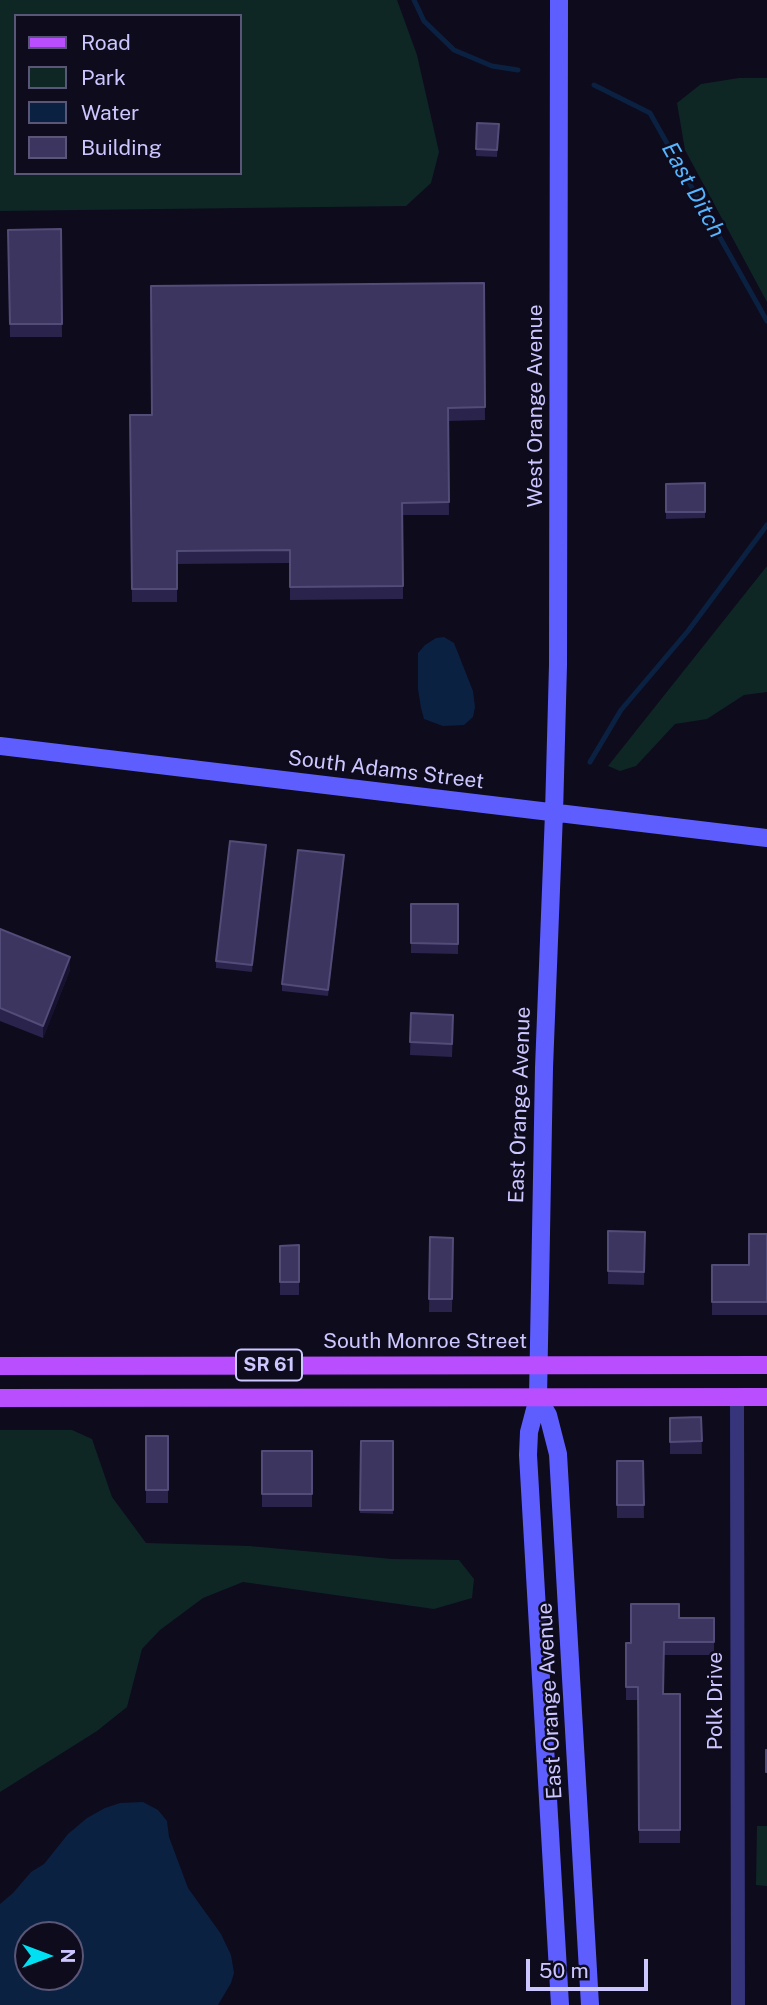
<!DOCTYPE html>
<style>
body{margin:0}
#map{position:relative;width:767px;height:2005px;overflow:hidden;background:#0e0b1d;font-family:"Public Sans",sans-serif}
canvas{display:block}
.legend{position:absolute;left:14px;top:14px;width:228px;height:161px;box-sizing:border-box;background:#0e0b1d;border:2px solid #5a5677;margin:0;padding:9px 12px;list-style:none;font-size:21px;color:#ccc7ff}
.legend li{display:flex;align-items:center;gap:14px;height:35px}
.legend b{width:35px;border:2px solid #5a5677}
.north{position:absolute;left:14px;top:1921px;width:70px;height:70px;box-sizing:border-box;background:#0e0b1d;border:2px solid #5a5677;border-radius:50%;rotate:90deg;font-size:19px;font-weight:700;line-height:28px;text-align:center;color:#ccc7ff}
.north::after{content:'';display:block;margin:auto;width:24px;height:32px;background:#00e0f2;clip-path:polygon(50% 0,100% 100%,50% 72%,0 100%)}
.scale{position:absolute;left:526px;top:1959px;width:122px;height:32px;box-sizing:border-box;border:4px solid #ccc7ff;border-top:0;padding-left:9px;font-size:21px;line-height:24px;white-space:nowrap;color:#ccc7ff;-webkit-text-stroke:5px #0e0b1d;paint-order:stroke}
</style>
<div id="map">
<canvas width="767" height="2005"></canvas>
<ul class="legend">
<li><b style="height:9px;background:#b84eff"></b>Road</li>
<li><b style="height:19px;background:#0e2725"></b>Park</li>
<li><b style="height:19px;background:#0b2141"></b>Water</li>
<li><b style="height:19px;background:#3c355f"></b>Building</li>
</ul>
<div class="north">N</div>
<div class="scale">50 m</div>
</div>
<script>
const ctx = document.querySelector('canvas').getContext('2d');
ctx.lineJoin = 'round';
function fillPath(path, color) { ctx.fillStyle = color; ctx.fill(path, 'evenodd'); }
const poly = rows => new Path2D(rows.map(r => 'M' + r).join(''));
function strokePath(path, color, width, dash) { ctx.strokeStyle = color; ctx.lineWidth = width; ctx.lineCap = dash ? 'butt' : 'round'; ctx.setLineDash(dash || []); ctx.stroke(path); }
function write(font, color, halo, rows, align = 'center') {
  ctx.font = font + ' "Public Sans",sans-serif'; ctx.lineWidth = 5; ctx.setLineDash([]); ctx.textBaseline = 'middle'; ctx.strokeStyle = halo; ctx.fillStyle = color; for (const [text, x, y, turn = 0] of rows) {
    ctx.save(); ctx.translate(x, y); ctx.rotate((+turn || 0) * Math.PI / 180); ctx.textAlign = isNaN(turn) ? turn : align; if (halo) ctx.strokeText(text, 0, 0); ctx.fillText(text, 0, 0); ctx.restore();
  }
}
fillPath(poly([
 [0,0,397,0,417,55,439,152,431,183,406,206,0,211],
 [16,16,240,16,240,173,16,173],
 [739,78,767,78,767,302,685,150,677,103,701,84],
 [767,566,767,692,744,695,707,719,675,724,636,766,620,771,608,766],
 [0,1430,72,1430,92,1439,112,1497,146,1543,249,1546,392,1559,459,1560,474,1579,472,1598,434,1609,243,1582,203,1598,160,1630,142,1649,127,1707,97,1731,0,1792],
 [757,1826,767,1826,767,1886,756,1885]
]), '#0e2725');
fillPath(poly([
 [444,637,454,643,473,691,475,707,473,717,464,725,443,726,424,719,421,708,418,689,418,653,425,645,436,638],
 [143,1802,158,1810,167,1821,169,1837,188,1888,221,1934,231,1955,234,1973,231,1983,218,2005,0,2005,0,1904,13,1893,31,1872,44,1864,68,1834,87,1818,105,1808,120,1803],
 [28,1935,70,1935,70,1977,28,1977]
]), '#0b2141');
strokePath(poly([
 [414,0,424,21,454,50,492,66,518,70],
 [594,85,650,113,767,321],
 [590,762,621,710,688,631,767,525]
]), '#0b2141', 5);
strokePath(poly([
 [737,1397,738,2005]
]), '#36357c', 14);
strokePath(poly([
 [559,0,558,665,554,813,544,1068,538,1398,529,1432,528,1455,560,2005],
 [0,746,767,838],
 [538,1398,548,1415,558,1454,590,2005]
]), '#5e5eff', 18);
strokePath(poly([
 [0,1366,767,1365],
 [0,1398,767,1397]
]), '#b84eff', 18);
fillPath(poly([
 [477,123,499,124,497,157,476,156],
 [61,229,62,337,10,337,8,230],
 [484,283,485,420,448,421,449,515,403,515,403,599,290,600,290,563,177,564,177,602,132,602,130,415,152,415],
 [705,483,705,518,666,519,666,484],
 [266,851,252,972,216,968,216,961],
 [344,862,328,996,282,991,282,984],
 [411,904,458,904,458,954,411,953],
 [0,929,70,970,43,1038,0,1021],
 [411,1013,453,1028,452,1057,410,1055],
 [608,1231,645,1232,644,1285,608,1284],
 [767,1234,767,1315,712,1315,712,1265,749,1265],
 [430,1237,453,1238,452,1312,429,1312],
 [299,1245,299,1295,280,1295,280,1246],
 [701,1417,702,1454,670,1454,670,1418],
 [146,1436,168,1436,168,1503,146,1503],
 [361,1441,393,1441,393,1514,360,1513],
 [262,1451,312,1451,312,1507,262,1507],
 [617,1461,643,1461,644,1518,617,1518],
 [679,1618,714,1618,714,1655,664,1655,663,1694,680,1694,680,1843,639,1843,638,1700,626,1700,626,1643,631,1643]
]), '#2a234c');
fillPath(poly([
 [266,845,266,851,252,972,252,965],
 [344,855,344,862,328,996,328,990],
 [70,957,70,970,43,1038,43,1026]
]), '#181231');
const building = poly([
 [477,123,499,124,497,150,476,149,477,123],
 [61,229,62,324,10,324,8,230,61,229],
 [484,283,485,407,448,408,449,502,402,503,403,586,290,587,290,550,177,551,177,589,132,589,130,415,152,415,151,286,484,283],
 [705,483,705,512,666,512,666,484,705,483],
 [230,841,266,845,252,965,216,961,230,841],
 [298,850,344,855,328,990,282,984,298,850],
 [411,904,458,904,458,944,411,943,411,904],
 [0,929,70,957,43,1026,0,1008,0,929],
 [411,1013,453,1015,452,1044,410,1042,411,1013],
 [608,1231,645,1232,644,1272,608,1271,608,1231],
 [749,1234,767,1234,767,1302,712,1302,712,1265,749,1265,749,1234],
 [430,1237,453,1238,452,1299,429,1299,430,1237],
 [299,1245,299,1282,280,1282,280,1246,299,1245],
 [701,1417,702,1441,670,1442,670,1418,701,1417],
 [146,1436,168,1436,168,1490,146,1490,146,1436],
 [361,1441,393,1441,393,1510,360,1510,361,1441],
 [262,1451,312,1451,312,1494,262,1494,262,1451],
 [617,1461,643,1461,644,1505,617,1505,617,1461],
 [631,1604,679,1604,679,1618,714,1618,714,1642,664,1642,663,1694,680,1694,680,1830,639,1830,638,1687,626,1687,626,1643,631,1643,631,1604],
 [766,1750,767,1750,767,1772,766,1772,766,1750]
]);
fillPath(building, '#3c355f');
strokePath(building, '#524c78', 2);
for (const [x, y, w] of [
 [269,1365,66]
]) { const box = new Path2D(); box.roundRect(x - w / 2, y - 15.5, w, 31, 5); ctx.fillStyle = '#0e0b1d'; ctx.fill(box); strokePath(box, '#ccc7ff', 2); }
write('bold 19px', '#ccc7ff', null, [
 ["SR 61",269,1365]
]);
write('21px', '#ccc7ff', '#0e0b1d', [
 ["West Orange Avenue",536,406,-90],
 ["South Adams Street",386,770,7],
 ["East Orange Avenue",520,1105,-88],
 ["South Monroe Street",425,1342],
 ["East Orange Avenue",550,1701,-93],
 ["Polk Drive",716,1701,-90]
]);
write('italic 23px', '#55b5ff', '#0e0b1d', [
 ["East Ditch",693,190,61]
]);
</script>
